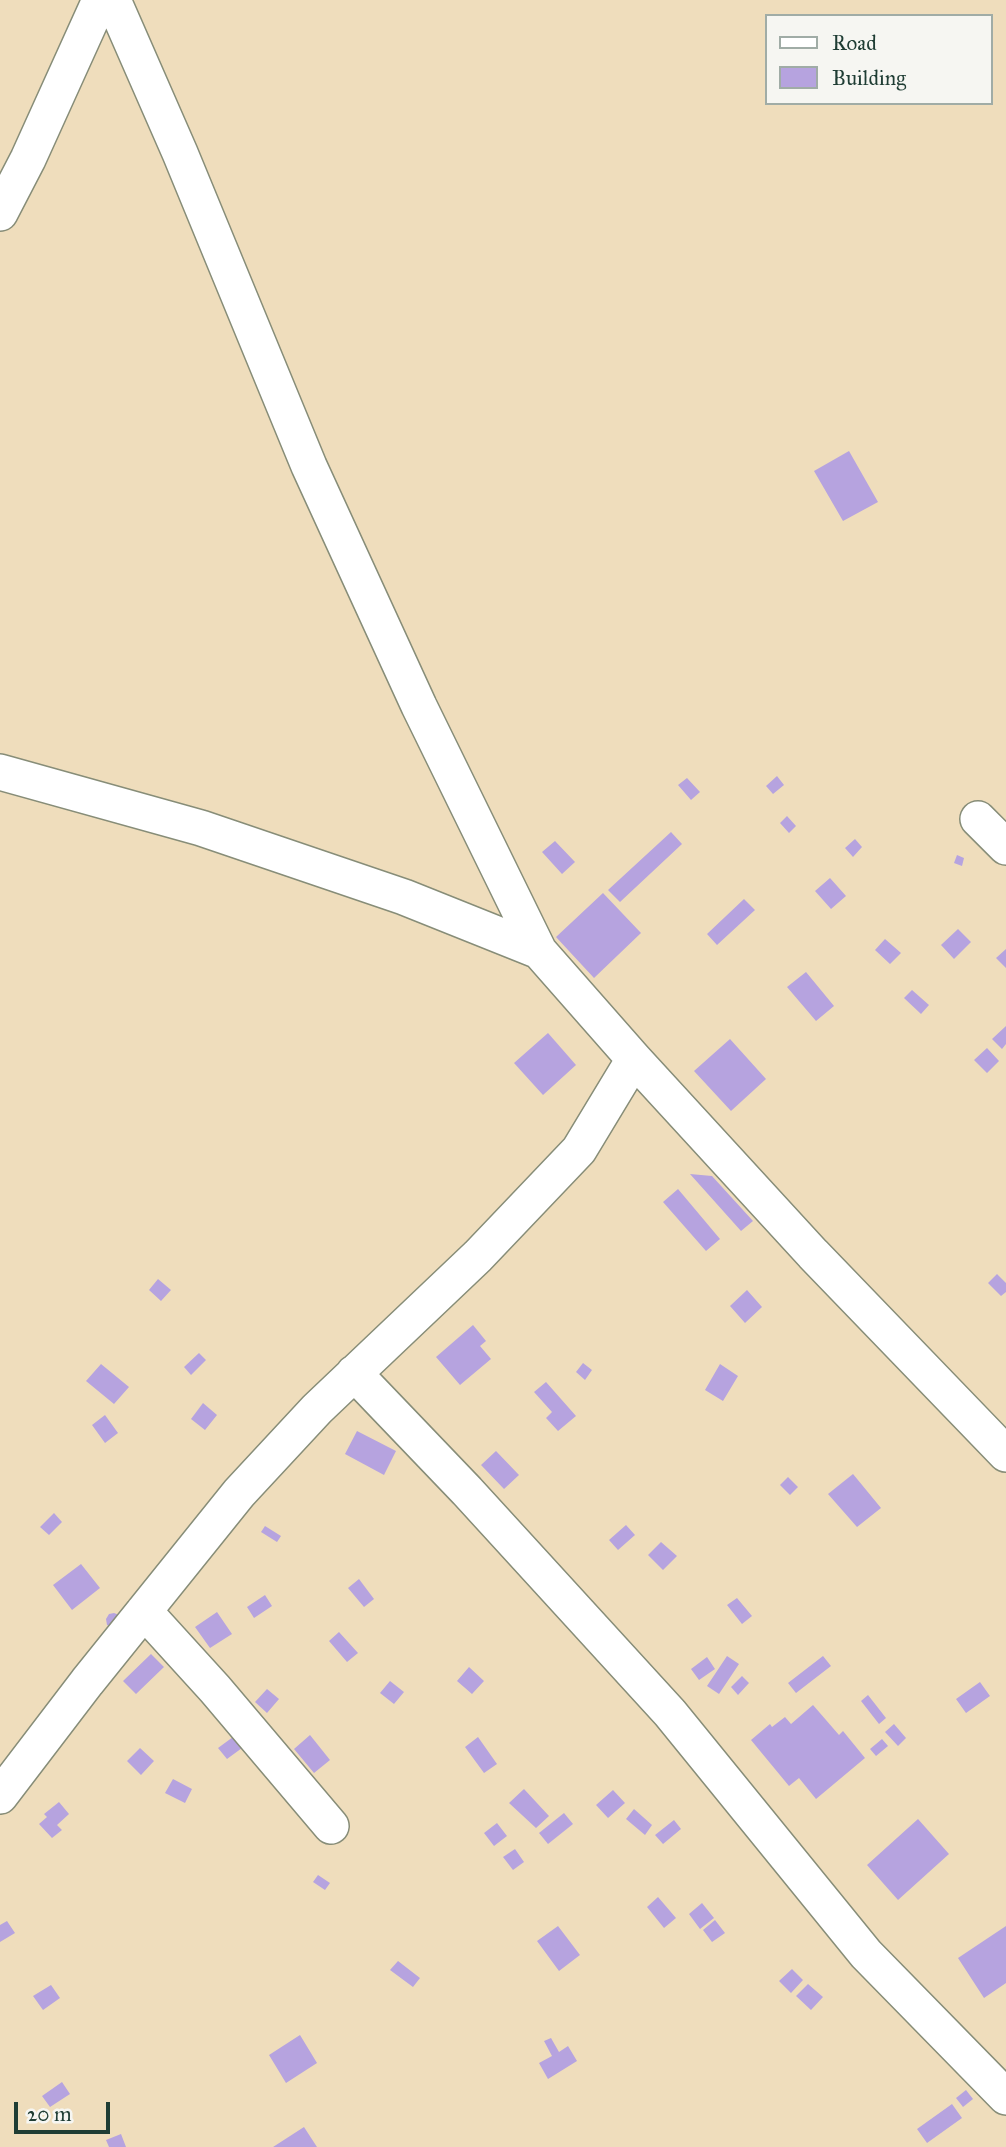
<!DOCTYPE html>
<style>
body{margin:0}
#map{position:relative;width:1006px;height:2147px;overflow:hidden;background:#efddbc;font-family:"IM FELL Great Primer",serif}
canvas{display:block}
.legend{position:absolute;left:765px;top:14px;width:228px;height:91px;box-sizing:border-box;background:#f6f6f2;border:2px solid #a0aca6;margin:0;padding:9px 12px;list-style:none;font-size:21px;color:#1f3d34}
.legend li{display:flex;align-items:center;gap:14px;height:35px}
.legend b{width:35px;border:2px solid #a0aca6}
.scale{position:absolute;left:14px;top:2102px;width:96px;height:32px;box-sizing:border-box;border:4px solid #1f3d34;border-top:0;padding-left:9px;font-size:21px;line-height:24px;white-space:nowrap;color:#1f3d34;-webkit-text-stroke:5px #f6f6f2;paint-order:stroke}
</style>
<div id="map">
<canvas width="1006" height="2147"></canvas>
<ul class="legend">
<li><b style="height:9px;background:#fff"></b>Road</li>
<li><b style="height:19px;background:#b6a3df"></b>Building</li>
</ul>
<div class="scale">20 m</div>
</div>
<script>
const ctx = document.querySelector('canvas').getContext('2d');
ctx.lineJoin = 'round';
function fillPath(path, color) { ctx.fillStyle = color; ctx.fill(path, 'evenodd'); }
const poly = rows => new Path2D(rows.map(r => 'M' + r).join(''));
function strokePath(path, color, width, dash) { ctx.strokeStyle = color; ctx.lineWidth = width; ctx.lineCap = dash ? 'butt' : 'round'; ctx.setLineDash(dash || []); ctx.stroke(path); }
fillPath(poly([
 [849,451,878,502,843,521,814,471],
 [777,776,784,785,773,794,766,786],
 [687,778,700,792,691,800,678,785],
 [787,816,796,826,789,833,780,823],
 [671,832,682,844,620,902,608,890],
 [855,839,862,847,853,857,845,848],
 [555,841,575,862,562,874,542,852],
 [957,855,964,858,962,866,954,863],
 [830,878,846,896,831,909,815,891],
 [603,893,641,933,594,978,556,937],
 [744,899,755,910,717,945,707,934],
 [958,929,971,942,954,959,941,945],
 [885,939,901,953,890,964,875,950],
 [1006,949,1006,968,996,958],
 [806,972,834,1006,816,1021,787,987],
 [912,990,929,1005,921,1014,904,998],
 [1006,1026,1006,1044,1002,1049,992,1039],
 [548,1033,576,1065,543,1095,514,1063],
 [730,1039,766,1079,731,1111,694,1071],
 [987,1048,999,1061,987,1073,974,1060],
 [690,1174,712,1176,753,1221,741,1231],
 [678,1189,720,1239,706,1251,663,1202],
 [997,1274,1006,1283,1006,1292,1001,1296,988,1283],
 [158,1279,171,1290,161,1301,149,1290],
 [747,1290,762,1307,745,1323,730,1306],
 [473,1325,486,1341,480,1346,491,1359,460,1385,436,1357],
 [199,1353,206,1360,191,1375,184,1367],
 [583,1363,592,1370,585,1380,576,1372],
 [101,1364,129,1387,114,1404,86,1381],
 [720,1364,738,1376,723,1401,705,1390],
 [546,1382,576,1416,558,1431,546,1418,552,1412,534,1392],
 [203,1403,217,1415,205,1430,191,1419],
 [105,1415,118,1433,105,1443,92,1425],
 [357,1431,396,1451,384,1475,345,1454],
 [496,1451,519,1475,504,1489,481,1465],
 [853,1474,881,1508,857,1527,828,1494],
 [788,1477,798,1487,790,1495,780,1485],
 [54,1513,62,1522,49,1535,40,1527],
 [626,1525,635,1535,618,1550,609,1540],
 [265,1526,281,1536,277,1542,261,1532],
 [661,1542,677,1556,663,1570,648,1555],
 [81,1564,100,1588,72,1610,53,1585],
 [359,1579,374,1599,364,1607,348,1588],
 [265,1595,272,1606,254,1618,247,1607],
 [737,1598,752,1616,742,1624,727,1605],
 [217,1612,232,1634,210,1648,195,1627],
 [114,1613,119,1615,113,1628,107,1625,106,1619,109,1614],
 [339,1632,358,1653,347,1662,329,1641],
 [151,1654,164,1667,136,1694,123,1681],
 [727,1656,739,1664,719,1694,707,1686],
 [823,1656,831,1666,796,1693,788,1683],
 [707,1657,715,1669,699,1680,691,1669],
 [469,1667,484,1681,472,1694,457,1681],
 [742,1676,749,1683,738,1695,731,1687],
 [390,1681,404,1692,394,1704,380,1693],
 [980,1682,990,1696,966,1713,956,1699],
 [267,1689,279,1699,267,1713,255,1702],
 [868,1695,886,1718,879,1724,861,1701],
 [813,1705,839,1735,843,1731,865,1758,816,1799,799,1778,789,1786,751,1740,770,1724,772,1727,785,1717,791,1724],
 [894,1724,906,1738,898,1746,885,1732],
 [310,1735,330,1760,314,1773,294,1749],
 [233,1737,242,1748,227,1759,218,1748],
 [478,1737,497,1764,484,1773,465,1747],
 [882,1739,888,1746,876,1756,870,1749],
 [140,1748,154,1761,141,1775,127,1761],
 [173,1779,192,1789,185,1803,165,1793],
 [524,1789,549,1816,536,1828,509,1803],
 [613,1790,625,1803,608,1818,596,1805],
 [59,1802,69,1814,57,1825,62,1830,52,1838,39,1824,47,1817,44,1814],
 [634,1809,652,1825,645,1835,626,1819],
 [564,1813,573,1824,548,1844,539,1833],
 [918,1819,949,1854,898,1900,867,1865],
 [674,1820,681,1829,663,1844,655,1835],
 [497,1823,507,1836,494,1846,484,1833],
 [515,1849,524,1862,513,1870,503,1857],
 [318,1875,330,1883,325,1890,313,1882],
 [658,1897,676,1918,664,1928,647,1907],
 [702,1903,714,1918,700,1929,689,1914],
 [715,1920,725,1933,712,1942,703,1930],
 [7,1921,15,1933,0,1942,0,1925],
 [558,1926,580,1955,559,1971,537,1941],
 [1006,1926,1006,1983,984,1998,958,1958],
 [398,1961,420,1978,413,1987,390,1970],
 [792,1969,803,1980,791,1993,779,1981],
 [808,1984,823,1997,811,2010,796,1996],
 [51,1985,60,1998,43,2010,33,1996],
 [300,2035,317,2063,286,2083,269,2055],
 [551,2038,559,2052,568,2046,577,2061,548,2079,539,2063,552,2056,544,2041],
 [62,2082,70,2094,50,2107,42,2096],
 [966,2090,973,2099,963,2107,956,2098],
 [952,2104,962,2118,927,2143,917,2129],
 [304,2127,317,2147,273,2147],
 [121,2134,126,2147,109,2147,106,2140]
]), '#b6a3df');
const street = poly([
 [113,0,180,153,309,466,419,706,539,951],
 [0,213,28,159,100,0],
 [0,772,201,828,404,897,539,951,634,1059,813,1254,1006,1454],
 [978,819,1006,847],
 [354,1373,467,1491,670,1713,866,1954,1006,2097],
 [144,1611,215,1689,331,1826],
 [0,1796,87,1682,239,1493,317,1409,478,1256,579,1150,634,1059]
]);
strokePath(street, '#878d78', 38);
strokePath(street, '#fff', 35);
</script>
